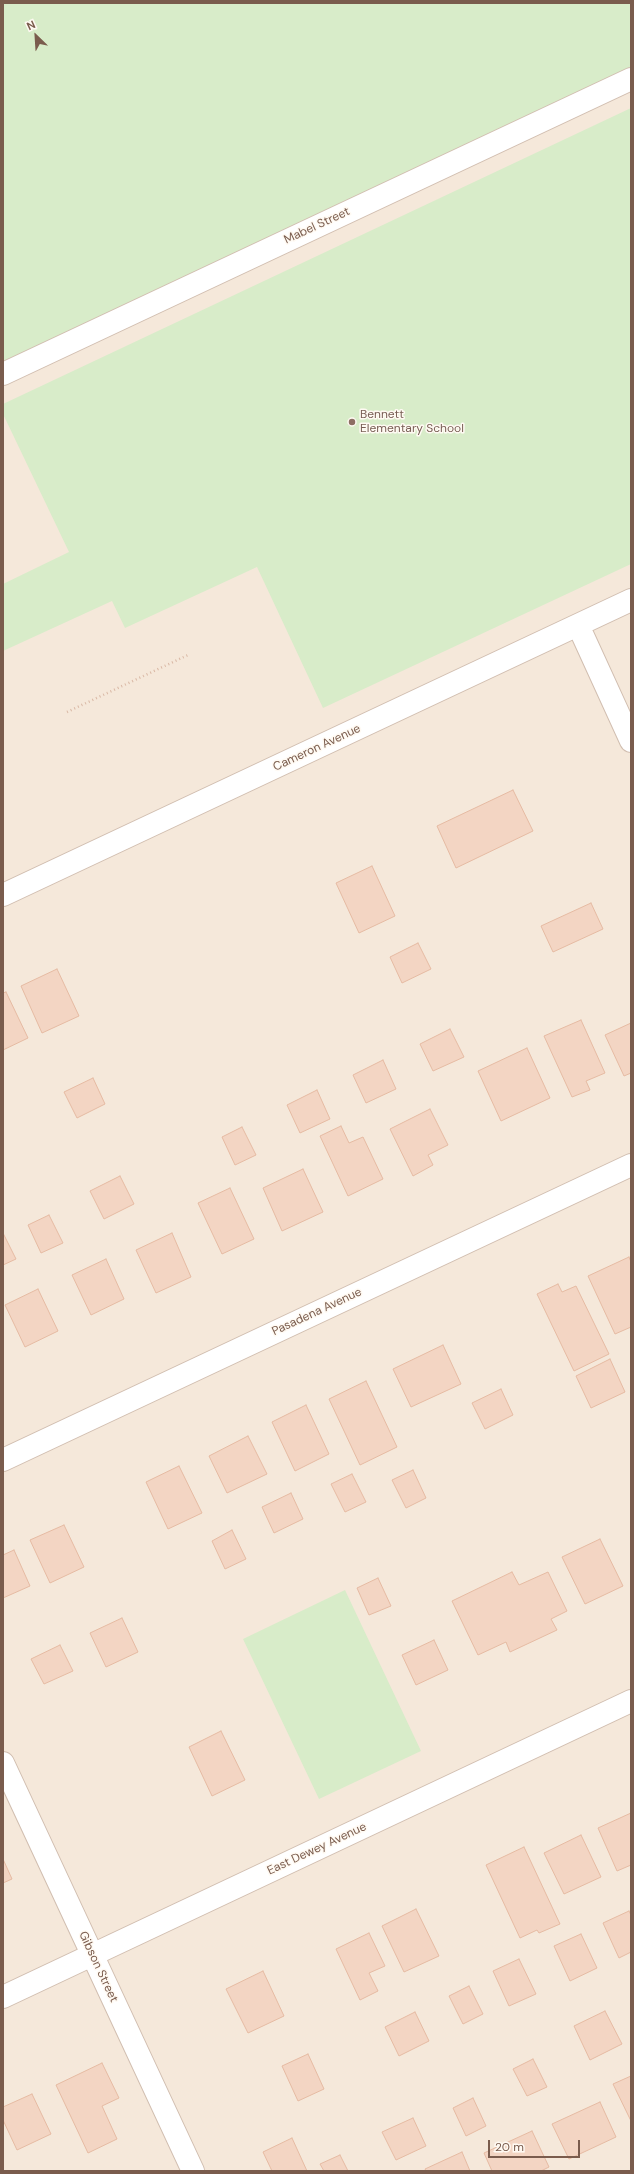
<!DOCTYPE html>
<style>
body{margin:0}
#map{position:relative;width:634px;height:2174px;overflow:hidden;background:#fdf6ec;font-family:"DM Sans",sans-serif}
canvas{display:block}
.frame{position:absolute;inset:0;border:4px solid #7a5c4d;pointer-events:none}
.north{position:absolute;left:16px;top:16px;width:40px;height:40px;-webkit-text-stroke:3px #fffaf3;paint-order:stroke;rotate:335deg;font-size:11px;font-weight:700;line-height:16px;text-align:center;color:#7a5c4d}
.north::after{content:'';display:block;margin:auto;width:14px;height:18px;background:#7a5c4d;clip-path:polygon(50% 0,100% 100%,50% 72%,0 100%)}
.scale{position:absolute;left:488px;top:2140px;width:92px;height:18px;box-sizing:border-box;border:2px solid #7a5c4d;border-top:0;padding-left:5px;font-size:12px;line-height:14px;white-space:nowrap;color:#7a5c4d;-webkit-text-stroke:3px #fffaf3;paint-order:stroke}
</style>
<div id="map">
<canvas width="634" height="2174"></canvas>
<div class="frame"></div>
<div class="north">N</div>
<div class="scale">20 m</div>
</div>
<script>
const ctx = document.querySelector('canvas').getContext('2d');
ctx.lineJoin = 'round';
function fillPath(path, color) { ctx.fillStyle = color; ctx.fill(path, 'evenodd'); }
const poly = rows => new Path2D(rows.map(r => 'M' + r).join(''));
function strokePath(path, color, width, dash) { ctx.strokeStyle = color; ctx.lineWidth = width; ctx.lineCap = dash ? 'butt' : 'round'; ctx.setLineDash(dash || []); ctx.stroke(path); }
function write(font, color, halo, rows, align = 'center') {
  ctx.font = font + ' "DM Sans",sans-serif'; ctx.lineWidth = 3; ctx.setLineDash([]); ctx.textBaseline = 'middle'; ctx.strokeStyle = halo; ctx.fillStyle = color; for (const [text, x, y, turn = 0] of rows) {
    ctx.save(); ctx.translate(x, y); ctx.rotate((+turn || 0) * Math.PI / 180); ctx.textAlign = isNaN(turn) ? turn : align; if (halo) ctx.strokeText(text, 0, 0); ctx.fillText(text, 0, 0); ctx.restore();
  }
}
fillPath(poly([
 [631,79,631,2171,3,2171,3,374]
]), '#f5e8da');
fillPath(poly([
 [3,3,631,3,631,79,3,374],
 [631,108,631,564,323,708,257,567,125,628,112,601,3,651,3,584,69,552,3,414,3,404],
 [345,1590,421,1751,319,1799,243,1639]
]), '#d8ecc9');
const building = poly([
 [513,790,533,831,456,868,437,826,513,790],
 [372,866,395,916,359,933,336,883,372,866],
 [591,903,603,929,553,952,541,926,591,903],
 [418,943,431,969,402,983,390,957,418,943],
 [57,969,79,1016,42,1033,21,986,57,969],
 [6,992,28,1038,3,1050,3,993,6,992],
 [581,1020,605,1073,586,1081,590,1090,572,1097,544,1036,581,1020],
 [631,1023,631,1073,624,1076,605,1035,631,1023],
 [450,1029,464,1057,433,1071,420,1044,450,1029],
 [527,1048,550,1098,501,1121,478,1071,527,1048],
 [383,1060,396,1089,366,1103,353,1075,383,1060],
 [93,1078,105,1104,77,1118,64,1092,93,1078],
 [317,1090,330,1119,300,1133,287,1105,317,1090],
 [430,1109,448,1145,428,1155,433,1165,413,1176,390,1129,430,1109],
 [341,1126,349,1143,363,1137,383,1179,348,1196,320,1136,341,1126],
 [242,1127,256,1155,235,1165,222,1137,242,1127],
 [303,1169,323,1212,282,1231,263,1188,303,1169],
 [120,1176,134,1204,104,1219,90,1191,120,1176],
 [230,1188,254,1239,222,1254,198,1203,230,1188],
 [49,1215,63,1243,41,1253,28,1225,49,1215],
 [3,1233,16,1259,3,1265,3,1233],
 [172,1233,191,1277,156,1293,136,1250,172,1233],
 [629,1257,631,1262,631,1327,615,1334,588,1276,629,1257],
 [106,1259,124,1299,91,1315,72,1275,106,1259],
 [558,1284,562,1292,576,1286,609,1354,574,1371,537,1294,558,1284],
 [38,1289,58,1331,25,1347,5,1305,38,1289],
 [443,1345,461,1384,411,1407,393,1369,443,1345],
 [610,1359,625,1392,591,1408,576,1376,610,1359],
 [366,1381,397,1447,360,1465,329,1399,366,1381],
 [501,1389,513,1415,485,1429,472,1403,501,1389],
 [306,1405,329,1454,295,1471,272,1422,306,1405],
 [248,1436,267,1474,227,1493,209,1456,248,1436],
 [179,1466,202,1513,168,1529,146,1482,179,1466],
 [413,1470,426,1498,406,1508,392,1480,413,1470],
 [352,1474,366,1502,345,1512,331,1484,352,1474],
 [291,1493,303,1519,274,1533,262,1507,291,1493],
 [64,1525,84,1567,50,1583,30,1540,64,1525],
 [232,1530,246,1559,225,1569,212,1541,232,1530],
 [600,1539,623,1586,585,1604,562,1557,600,1539],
 [14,1550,30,1586,3,1598,3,1555,14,1550],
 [512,1572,519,1585,548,1572,567,1611,551,1619,557,1630,510,1652,506,1642,478,1655,452,1601,512,1572],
 [378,1578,391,1606,369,1615,357,1588,378,1578],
 [122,1618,138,1652,106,1667,90,1633,122,1618],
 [434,1640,448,1670,416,1685,402,1655,434,1640],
 [60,1645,73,1671,44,1684,31,1659,60,1645],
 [221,1731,245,1780,212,1796,189,1747,221,1731],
 [631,1813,631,1865,617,1871,598,1828,631,1813],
 [581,1835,601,1877,564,1894,544,1853,581,1835],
 [524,1847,560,1924,539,1933,537,1930,520,1938,486,1865,524,1847],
 [3,1859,12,1879,3,1883,3,1859],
 [416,1909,439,1956,404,1972,382,1926,416,1909],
 [629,1911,631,1915,631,1952,619,1958,603,1923,629,1911],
 [369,1933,385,1966,369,1973,378,1991,360,2000,336,1949,369,1933],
 [581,1934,597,1968,570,1981,554,1946,581,1934],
 [519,1959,536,1994,509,2006,493,1971,519,1959],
 [263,1971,284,2016,248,2033,226,1989,263,1971],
 [469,1986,483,2014,463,2024,449,1996,469,1986],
 [605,2011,622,2044,590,2060,574,2026,605,2011],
 [415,2012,429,2041,399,2056,385,2027,415,2012],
 [308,2054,324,2089,298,2101,282,2066,308,2054],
 [533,2059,547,2087,527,2096,513,2069,533,2059],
 [102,2063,119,2098,102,2106,117,2139,88,2153,56,2085,102,2063],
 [631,2076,631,2121,613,2084,631,2076],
 [32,2094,51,2134,17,2150,3,2120,3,2107,32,2094],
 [473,2098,486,2126,466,2136,453,2108,473,2098],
 [600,2102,616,2137,569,2159,552,2124,600,2102],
 [413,2118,426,2146,396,2160,382,2132,413,2118],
 [532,2131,549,2167,541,2171,492,2171,484,2153,532,2131],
 [292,2138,307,2171,272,2171,263,2152,292,2138],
 [462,2152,470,2171,426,2171,425,2169,462,2152],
 [340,2155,348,2171,324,2171,320,2164,340,2155]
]);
fillPath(building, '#f3d5c3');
strokePath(building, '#e6bba3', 1);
const minor = poly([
 [3,374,631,79],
 [578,625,631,741],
 [3,895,631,600],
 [3,1460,631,1165],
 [3,1763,193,2171],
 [3,1997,631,1701]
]);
strokePath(minor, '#d1beb0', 24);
strokePath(poly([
 [67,712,188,655]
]), '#d9b8a5', 2.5, [1, 3]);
strokePath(minor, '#fff', 22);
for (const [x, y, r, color] of [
 [352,422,4,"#8d6e63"]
]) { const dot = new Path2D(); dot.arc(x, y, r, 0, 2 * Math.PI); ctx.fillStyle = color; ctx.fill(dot); strokePath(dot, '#fffaf3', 1.5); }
write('12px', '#7a5c4d', '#fffaf3', [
 ["Mabel Street",317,226,-25],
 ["Cameron Avenue",317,748,-25],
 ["Pasadena Avenue",317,1312,-25],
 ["East Dewey Avenue",317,1849,-25],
 ["Gibson Street",98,1967,65]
]);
write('12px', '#785e54', '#fffaf3', [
 ["Bennett",360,415],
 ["Elementary School",360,429]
], 'left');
</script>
